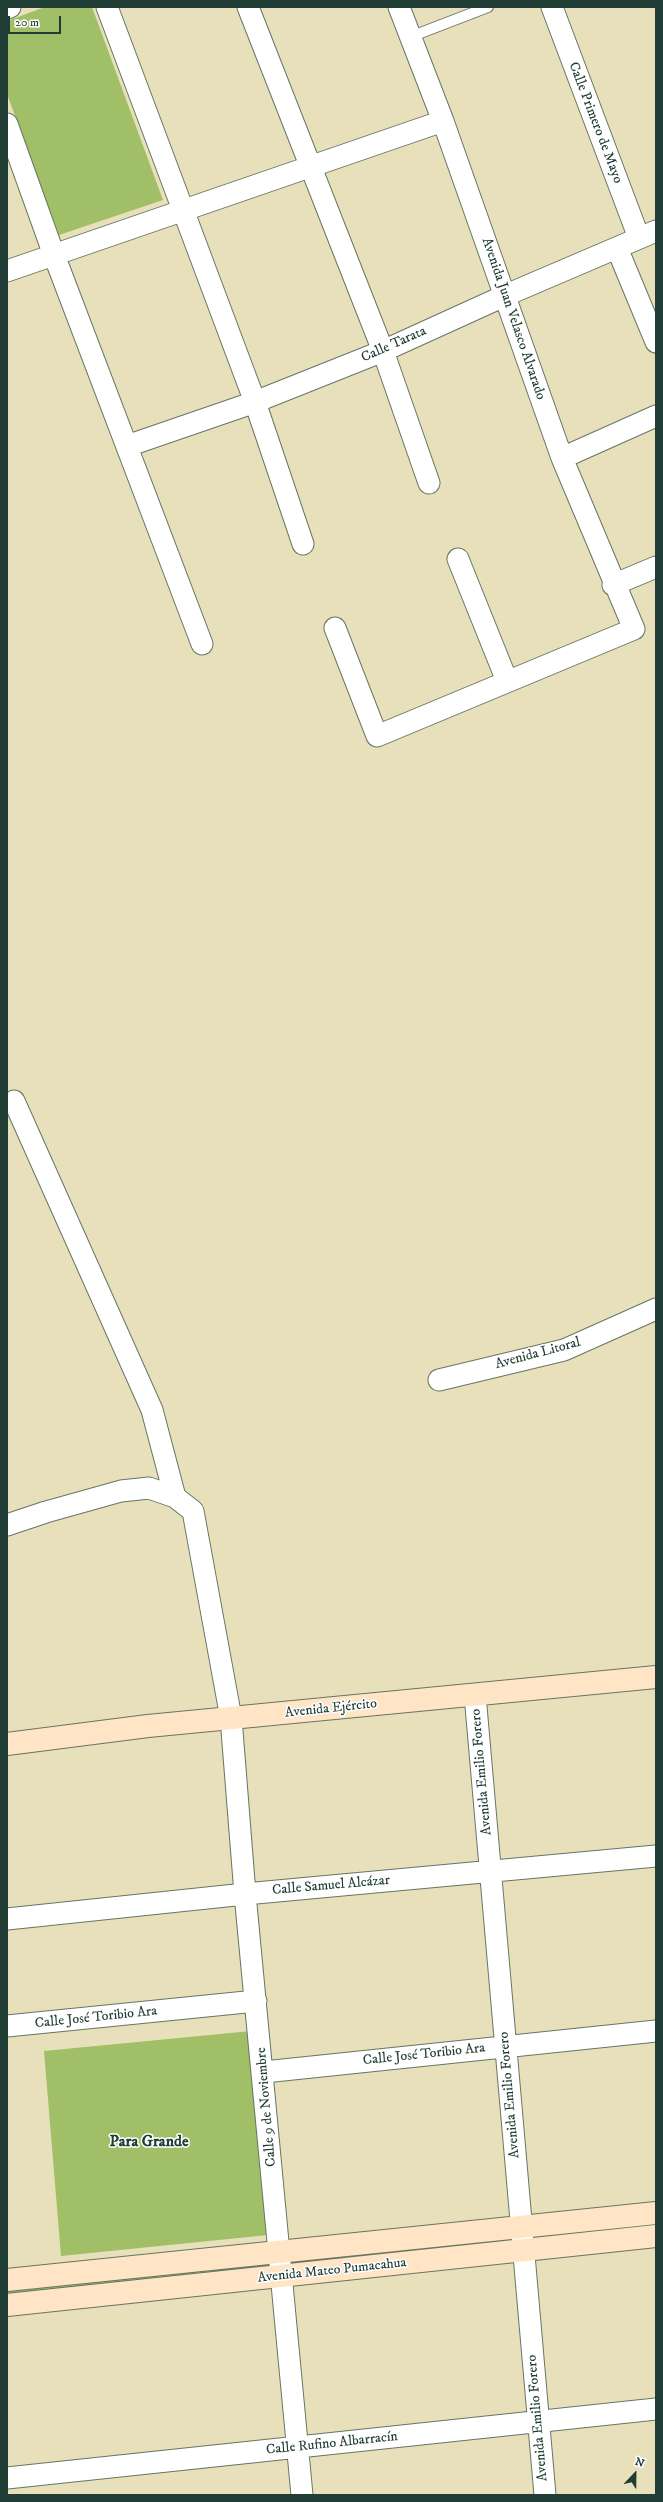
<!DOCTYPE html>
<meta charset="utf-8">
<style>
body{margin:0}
#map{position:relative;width:663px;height:2502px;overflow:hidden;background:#e8e0bb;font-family:"IM FELL DW Pica",serif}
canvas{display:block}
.frame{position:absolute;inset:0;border:8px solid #1f3d34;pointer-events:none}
.north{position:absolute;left:615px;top:2454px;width:40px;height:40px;-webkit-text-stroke:3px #fff;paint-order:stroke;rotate:22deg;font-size:11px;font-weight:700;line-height:16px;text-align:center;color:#1f3d34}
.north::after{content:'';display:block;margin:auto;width:14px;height:18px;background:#1f3d34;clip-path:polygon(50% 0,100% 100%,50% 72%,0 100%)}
.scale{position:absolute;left:8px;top:16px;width:53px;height:18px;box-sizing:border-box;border:2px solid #1f3d34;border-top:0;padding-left:5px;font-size:12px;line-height:14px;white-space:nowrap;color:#1f3d34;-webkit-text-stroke:3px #fff;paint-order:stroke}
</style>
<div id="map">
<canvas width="663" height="2502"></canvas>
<div class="frame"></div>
<div class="north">N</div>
<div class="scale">20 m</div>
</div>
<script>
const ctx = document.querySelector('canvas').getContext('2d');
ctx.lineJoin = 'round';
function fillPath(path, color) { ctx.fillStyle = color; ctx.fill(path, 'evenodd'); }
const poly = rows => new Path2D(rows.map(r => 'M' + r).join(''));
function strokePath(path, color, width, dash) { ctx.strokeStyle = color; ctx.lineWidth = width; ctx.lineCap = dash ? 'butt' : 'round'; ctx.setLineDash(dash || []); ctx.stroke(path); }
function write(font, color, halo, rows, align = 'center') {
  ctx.font = font + ' "IM FELL DW Pica",serif'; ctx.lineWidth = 3; ctx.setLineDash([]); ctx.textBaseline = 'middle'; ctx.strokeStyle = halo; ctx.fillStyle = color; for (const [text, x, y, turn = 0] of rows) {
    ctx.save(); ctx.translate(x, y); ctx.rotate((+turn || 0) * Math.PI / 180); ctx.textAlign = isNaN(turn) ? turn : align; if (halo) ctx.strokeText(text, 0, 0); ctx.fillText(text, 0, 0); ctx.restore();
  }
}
fillPath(poly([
 [45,7,92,7,163,200,59,235,7,94,7,21],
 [251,2031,268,2235,61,2256,44,2051],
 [504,2236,506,2247,303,2269,301,2261],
 [260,2264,262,2273,7,2297,7,2290]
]), '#a1bf67');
const lane = poly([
 [410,37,488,7]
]);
const street = poly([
 [107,7,255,402,303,544],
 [248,7,383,351,429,483],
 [552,7,639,238],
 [7,8,10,7],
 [7,124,54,255,202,644],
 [617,248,656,342],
 [7,271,443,121],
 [127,446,255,402,383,351,504,296,656,231],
 [562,458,656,416],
 [458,559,507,681],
 [613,585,656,567],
 [335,628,377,736,634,629,562,458,443,121,399,7],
 [14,1101,152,1410,175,1497],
 [439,1380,564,1350,656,1309],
 [7,1525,46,1512,121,1491,149,1488,175,1497,193,1511,231,1718,245,1894,302,2495],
 [475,1695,545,2495],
 [7,1919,245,1894,656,1856],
 [7,2026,256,2001],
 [264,2072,656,2031],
 [7,2478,656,2409]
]);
const secondary = poly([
 [7,1744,148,1726,656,1677],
 [7,2280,656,2213],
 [7,2305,656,2236]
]);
strokePath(lane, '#657663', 12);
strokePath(street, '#657663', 23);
strokePath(secondary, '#657663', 24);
strokePath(lane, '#fff', 10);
strokePath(street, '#fff', 21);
strokePath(secondary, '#ffe4c6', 22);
write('14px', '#1f3d34', '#fff', [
 ["Calle Primero de Mayo",595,123,69],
 ["Avenida Juan Velasco Alvarado",513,319,71],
 ["Calle Tarata",394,345,-24],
 ["Avenida Litoral",538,1354,-15],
 ["Avenida Ejército",331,1709,-6],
 ["Avenida Emilio Forero",482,1772,-95],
 ["Calle Samuel Alcázar",331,1886,-5],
 ["Calle José Toribio Ara",96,2018,-6],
 ["Calle José Toribio Ara",424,2055,-6],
 ["Avenida Emilio Forero",510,2095,-95],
 ["Calle 9 de Noviembre",267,2107,-95],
 ["Avenida Mateo Pumacahua",332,2271,-6],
 ["Avenida Emilio Forero",538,2418,-95],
 ["Calle Rufino Albarracín",332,2444,-6]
]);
write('bold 16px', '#1f3d34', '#fff', [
 ["Para Grande",149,2143]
]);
</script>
